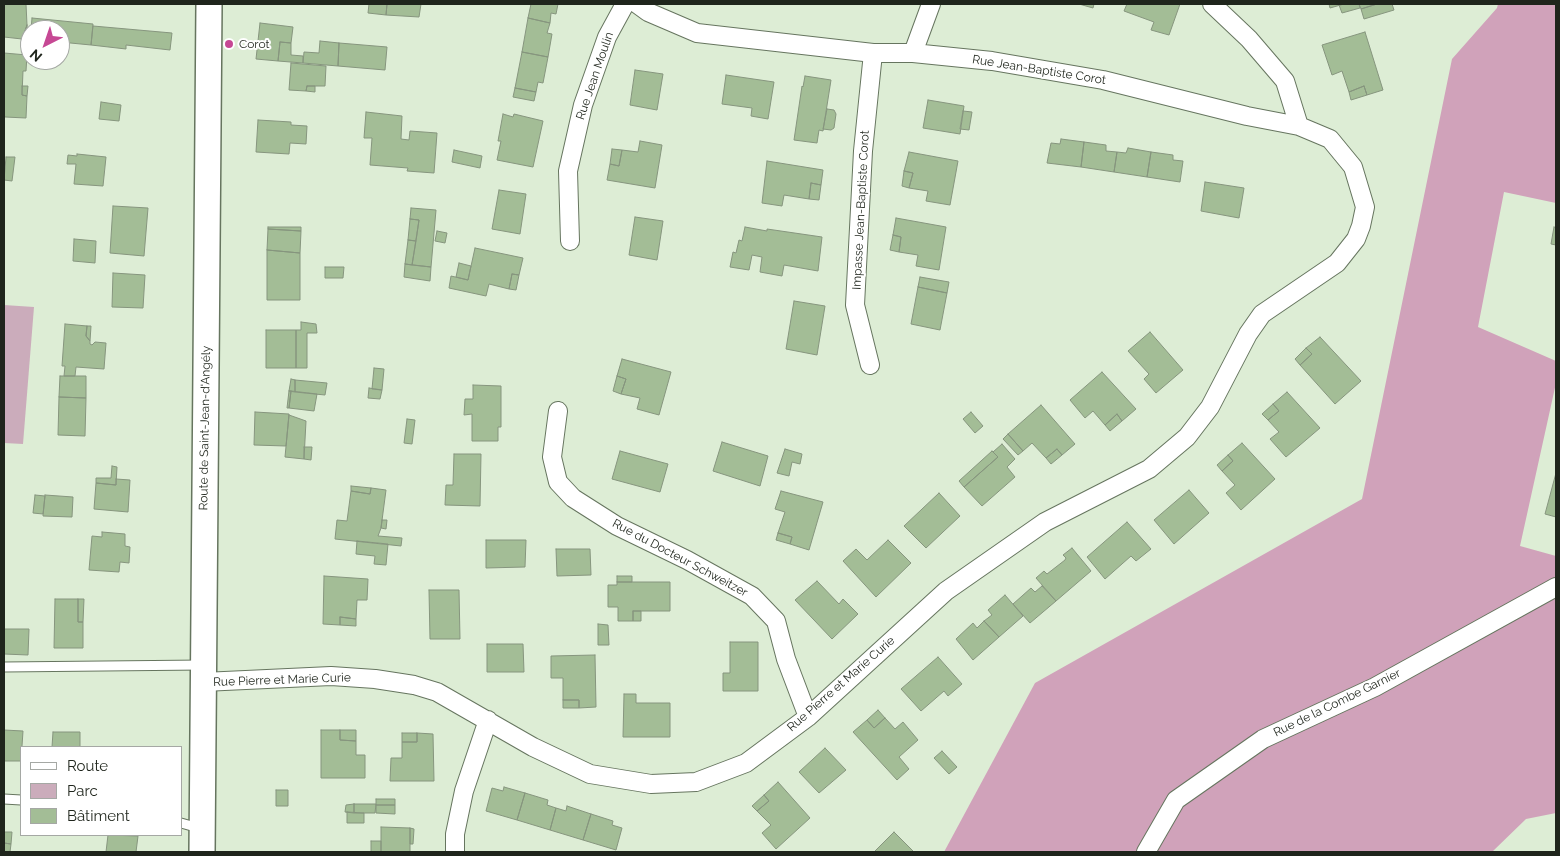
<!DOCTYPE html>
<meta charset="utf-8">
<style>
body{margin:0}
#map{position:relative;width:1560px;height:856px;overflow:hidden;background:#ddedd5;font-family:Raleway,sans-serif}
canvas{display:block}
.frame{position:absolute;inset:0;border:5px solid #1f251c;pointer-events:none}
.legend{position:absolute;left:20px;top:746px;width:162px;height:90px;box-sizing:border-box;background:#fff;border:1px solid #a5a8a4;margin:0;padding:6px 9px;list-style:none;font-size:15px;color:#1f251c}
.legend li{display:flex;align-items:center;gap:10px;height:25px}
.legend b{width:25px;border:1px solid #a5a8a4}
.north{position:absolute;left:20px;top:20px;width:50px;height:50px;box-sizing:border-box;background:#fff;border:1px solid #a5a8a4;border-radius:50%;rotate:221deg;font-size:14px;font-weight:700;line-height:20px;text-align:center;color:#1f251c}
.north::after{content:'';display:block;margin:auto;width:18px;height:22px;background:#c64894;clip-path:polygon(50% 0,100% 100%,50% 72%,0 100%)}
</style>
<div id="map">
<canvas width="1560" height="856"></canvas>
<div class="frame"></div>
<ul class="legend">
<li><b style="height:6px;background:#fff"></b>Route</li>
<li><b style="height:14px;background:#cbacbb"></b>Parc</li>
<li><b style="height:14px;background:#a3bd96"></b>Bâtiment</li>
</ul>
<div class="north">N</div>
</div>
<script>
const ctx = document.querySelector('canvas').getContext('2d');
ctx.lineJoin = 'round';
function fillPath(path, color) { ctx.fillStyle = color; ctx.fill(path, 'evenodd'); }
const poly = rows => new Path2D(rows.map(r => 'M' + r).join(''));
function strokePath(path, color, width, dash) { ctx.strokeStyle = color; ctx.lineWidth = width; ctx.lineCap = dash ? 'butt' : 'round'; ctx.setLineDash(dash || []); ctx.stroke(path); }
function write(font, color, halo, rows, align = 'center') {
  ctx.font = font + ' Raleway,sans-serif'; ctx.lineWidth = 4; ctx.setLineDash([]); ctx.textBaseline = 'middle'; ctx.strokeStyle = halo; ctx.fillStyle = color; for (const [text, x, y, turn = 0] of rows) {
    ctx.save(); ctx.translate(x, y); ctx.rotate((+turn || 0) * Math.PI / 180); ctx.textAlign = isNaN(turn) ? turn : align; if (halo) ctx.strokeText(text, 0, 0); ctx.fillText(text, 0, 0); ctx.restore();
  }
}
fillPath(poly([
 [4,305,34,307,23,444,4,443]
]), '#cbacbb');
fillPath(poly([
 [1498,4,1556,4,1556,203,1504,192,1478,327,1556,361,1556,383,1520,546,1556,556,1556,813,1526,819,1492,852,944,852,1035,683,1362,499,1452,59,1497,8]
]), '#d0a2ba');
const building = poly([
 [4,4,26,4,27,25,22,39,4,37,4,4],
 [369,4,387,4,386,15,368,13,369,4],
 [387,4,421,4,419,17,386,15,387,4],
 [531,4,558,4,556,14,551,13,550,23,528,18,531,4],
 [1079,4,1094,4,1093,8,1079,4],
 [1127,4,1180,4,1169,35,1151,30,1154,22,1124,11,1127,4],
 [1329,4,1344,4,1330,8,1329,4],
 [1344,4,1359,4,1360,8,1342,13,1339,5,1344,4],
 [1359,4,1377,4,1361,9,1359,4],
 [1377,4,1392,4,1394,10,1364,19,1361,9,1377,4],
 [32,18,93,24,91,45,60,42,60,30,31,30,32,18],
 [528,18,550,23,547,33,552,34,548,57,522,52,528,18],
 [260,23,293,27,291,43,280,42,278,61,256,59,260,23],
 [27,25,28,39,22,39,24,34,27,25],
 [93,26,172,33,170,50,126,45,126,49,91,45,93,26],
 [1365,32,1383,90,1367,95,1364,86,1349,92,1342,71,1332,75,1322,45,1365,32],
 [320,41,339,43,338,66,303,63,304,52,319,53,320,41],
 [280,42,291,43,291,55,303,56,303,63,278,61,280,42],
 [339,43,387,47,385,70,338,66,339,43],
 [522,52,548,57,543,83,538,82,536,92,515,88,522,52],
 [4,53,27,55,26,71,23,71,22,95,27,96,26,118,5,117,4,115,4,53],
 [291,63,326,66,325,86,307,86,306,91,289,90,291,63],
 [635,70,663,74,657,110,630,105,635,70],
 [726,75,774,82,768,119,751,116,752,108,722,104,726,75],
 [805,76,831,80,823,131,819,130,817,143,794,140,802,86,803,87,805,76],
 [22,86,28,86,27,96,22,95,22,86],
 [307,86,315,86,315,92,306,91,307,86],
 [1364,86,1367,95,1351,100,1349,92,1364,86],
 [515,88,536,92,534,101,513,97,515,88],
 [928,100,964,106,960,134,923,128,928,100],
 [101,102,121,105,119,121,99,119,101,102],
 [827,109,834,110,836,114,834,128,831,130,823,129,827,109],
 [963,111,972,112,969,130,960,129,963,111],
 [366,112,402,116,401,139,409,140,410,131,437,133,434,173,407,171,408,168,370,165,372,138,364,138,366,112],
 [503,114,513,117,514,114,543,121,533,167,497,160,501,141,498,141,503,114],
 [258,120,291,122,291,125,307,126,306,144,290,143,289,154,256,152,258,120],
 [1061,139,1084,142,1081,167,1047,163,1051,143,1060,144,1061,139],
 [640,141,662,145,655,188,607,180,610,164,619,166,622,150,638,152,640,141],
 [1084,142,1106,145,1106,151,1117,152,1114,172,1081,167,1084,142],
 [1128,148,1151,152,1147,177,1114,172,1117,152,1126,153,1128,148],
 [612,149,622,150,619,166,610,164,612,149],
 [454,150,482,156,480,168,452,162,454,150],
 [909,152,958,161,950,205,926,201,928,191,909,188,913,173,904,171,909,152],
 [1151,152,1173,155,1173,160,1183,161,1180,182,1147,177,1151,152],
 [77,154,106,157,103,186,74,184,76,164,67,164,68,155,77,156,77,154],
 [6,157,15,157,12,181,4,180,6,157],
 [767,161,823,170,821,185,811,183,809,199,784,195,782,206,762,203,767,161],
 [904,171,913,173,909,188,902,186,904,171],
 [1205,182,1244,188,1239,218,1201,211,1205,182],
 [811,183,821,185,819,200,809,199,811,183],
 [499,190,526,194,520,234,492,229,499,190],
 [113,206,148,208,144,256,110,253,113,206],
 [411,208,436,210,431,267,412,265,419,220,410,219,411,208],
 [635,217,663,221,657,260,629,255,635,217],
 [896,218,946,227,939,270,916,266,918,255,899,252,901,237,893,235,896,218],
 [410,219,419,220,416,241,408,240,410,219],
 [268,227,301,227,301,231,268,229,268,227],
 [745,227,767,231,767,229,822,237,818,271,784,265,782,276,760,272,762,257,752,255,749,270,730,267,733,252,736,253,739,240,742,241,745,227],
 [1554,227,1556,228,1556,245,1551,244,1554,227],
 [268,229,301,231,300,253,267,250,268,229],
 [437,231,447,233,445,243,435,241,437,231],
 [893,235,901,237,899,252,890,250,893,235],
 [74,239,96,241,95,263,73,261,74,239],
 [408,240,416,241,412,265,405,264,408,240],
 [475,248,523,258,519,275,512,274,509,289,489,284,486,296,449,288,451,276,468,280,475,248],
 [267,250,300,253,300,300,267,300,267,250],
 [459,263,471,266,468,280,456,277,459,263],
 [405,264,431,267,430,281,404,277,405,264],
 [325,267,344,267,343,278,325,278,325,267],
 [113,273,145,275,143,308,112,307,113,273],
 [512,274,519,275,516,290,509,289,512,274],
 [920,277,949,282,947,293,918,287,920,277],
 [918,287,947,293,940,330,911,324,918,287],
 [794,301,825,306,817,355,786,349,794,301],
 [301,322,316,324,317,333,307,333,307,368,296,368,296,330,301,330,301,322],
 [65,324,87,326,86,336,90,341,90,344,92,345,95,342,106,343,104,369,76,367,75,376,64,376,65,366,62,366,65,324],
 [87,326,91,326,90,341,86,336,87,326],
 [266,330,296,330,296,368,266,368,266,330],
 [1150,332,1183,370,1156,393,1144,379,1149,374,1128,351,1150,332],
 [1320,337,1361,381,1335,404,1300,365,1312,354,1306,348,1320,337],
 [1306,348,1312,354,1300,365,1295,359,1306,348],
 [622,359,671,372,659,415,637,409,640,398,621,394,626,379,617,376,622,359],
 [374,368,384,369,382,390,372,389,374,368],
 [1102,372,1136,409,1122,421,1117,414,1105,425,1093,411,1085,418,1070,400,1102,372],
 [60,376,86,376,86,398,59,397,60,376],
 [617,376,626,379,621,394,613,391,617,376],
 [291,379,295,380,295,392,289,391,291,379],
 [295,380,327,383,325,395,295,392,295,380],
 [473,385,501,386,501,427,498,427,498,441,472,441,472,414,464,415,465,399,473,399,473,385],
 [369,388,382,390,380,399,368,398,369,388],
 [289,391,291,391,289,408,287,408,289,391],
 [291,391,317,394,314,411,289,408,291,391],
 [1287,392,1320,428,1286,457,1270,439,1279,432,1268,420,1279,411,1273,404,1287,392],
 [59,397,86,398,85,436,58,435,59,397],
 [1273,404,1279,411,1268,420,1262,414,1273,404],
 [1041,405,1075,444,1062,455,1057,449,1046,458,1032,443,1023,451,1008,434,1041,405],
 [255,412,289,414,286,446,254,445,255,412],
 [971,412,983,426,975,433,963,419,971,412],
 [1117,414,1122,421,1110,431,1105,425,1117,414],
 [289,415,306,421,304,459,285,457,289,415],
 [407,419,415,420,412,444,404,443,407,419],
 [1008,434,1023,451,1018,455,1003,439,1008,434],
 [722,442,768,456,760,486,713,471,722,442],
 [1242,443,1275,479,1241,510,1226,493,1235,485,1222,471,1233,461,1228,455,1242,443],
 [1002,444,1015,459,1007,467,1015,477,982,506,964,487,998,457,993,452,1002,444],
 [304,447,312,447,311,460,304,459,304,447],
 [785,449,802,454,800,464,792,462,789,476,777,473,785,449],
 [1057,449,1062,455,1051,464,1046,458,1057,449],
 [620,451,668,464,660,492,612,479,620,451],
 [992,451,998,457,964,487,959,481,992,451],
 [454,454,481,454,480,506,445,505,446,485,453,485,454,454],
 [1228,455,1233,461,1222,471,1217,465,1228,455],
 [112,466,117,467,116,485,96,483,96,478,111,478,112,466],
 [1556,473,1556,517,1545,514,1556,473],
 [116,479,130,480,128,512,94,509,96,483,116,485,116,479],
 [351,486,371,488,370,494,351,491,351,486],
 [371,488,386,490,381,528,378,536,402,538,401,546,335,539,337,520,347,521,351,491,370,494,371,488],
 [1189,490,1209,513,1174,544,1154,520,1189,490],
 [781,491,823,502,809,550,790,544,792,537,778,533,785,512,775,509,781,491],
 [939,493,960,516,926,548,904,526,939,493],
 [35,495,45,496,43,514,33,513,35,495],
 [45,495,73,497,72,517,43,516,45,495],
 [382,520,387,520,386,529,381,528,382,520],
 [1127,522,1151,549,1136,561,1131,556,1105,579,1087,557,1127,522],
 [102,532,125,534,125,546,130,547,129,563,120,562,119,572,89,570,92,536,102,537,102,532],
 [778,533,792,537,790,544,776,540,778,533],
 [486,540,526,540,525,567,486,568,486,540],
 [888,540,911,563,876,597,843,561,856,549,867,560,888,540],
 [357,541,388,544,386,565,374,564,375,556,356,554,357,541],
 [1072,548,1091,571,1056,601,1036,578,1044,571,1047,574,1065,560,1066,558,1063,555,1072,548],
 [556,549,590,549,591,575,557,576,556,549],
 [324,576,368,579,367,600,357,600,356,619,340,617,340,625,323,624,324,576],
 [617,576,632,576,632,582,617,582,617,576],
 [817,581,839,604,843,599,858,614,832,639,795,600,817,581],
 [617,582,670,582,670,611,633,611,633,621,618,621,618,607,608,607,608,585,617,585,617,582],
 [1042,586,1056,601,1030,623,1013,604,1031,588,1035,592,1042,586],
 [429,590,459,590,460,639,430,639,429,590],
 [1005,595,1023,616,999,637,984,621,992,615,988,610,1005,595],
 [55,599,78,599,78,622,83,622,83,648,54,648,55,599],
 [78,599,84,599,83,622,78,622,78,599],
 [633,611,641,611,641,621,633,621,633,611],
 [340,617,356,619,356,626,340,625,340,617],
 [984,621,999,637,973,660,956,639,973,623,977,628,984,621],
 [598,624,608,625,609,645,598,645,598,624],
 [4,629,29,629,28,655,4,654,4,629],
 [730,642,758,642,758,691,723,691,723,673,730,673,730,642],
 [487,644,523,644,524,672,487,672,487,644],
 [595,655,596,707,579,708,579,700,563,700,563,678,551,678,551,656,595,655],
 [938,657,962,684,948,696,944,691,921,711,901,689,938,657],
 [624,694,636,694,636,703,670,703,670,737,623,737,624,694],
 [563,700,579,700,579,708,563,708,563,700],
 [878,710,885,718,874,728,867,720,878,710],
 [885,718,895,729,903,722,918,740,899,757,909,769,897,780,853,732,867,720,874,728,885,718],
 [4,730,23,731,21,761,4,761,4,730],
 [321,730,340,730,340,740,356,741,356,755,365,755,365,778,321,778,321,730],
 [340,730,356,730,356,741,340,740,340,730],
 [53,732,80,732,80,747,52,747,53,732],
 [402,733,417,733,417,742,402,742,402,733],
 [417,733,433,734,434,781,390,781,391,758,402,758,402,742,417,742,417,733],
 [825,748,846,770,819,793,799,772,825,748],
 [942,751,957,767,949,774,934,758,942,751],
 [778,782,810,818,776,849,762,833,771,825,757,811,769,801,764,795,778,782],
 [504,787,525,793,517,820,486,811,492,788,503,791,504,787],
 [276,790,288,790,288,806,276,806,276,790],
 [525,793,548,800,547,805,556,808,550,830,517,820,525,793],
 [764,795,769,801,757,811,752,806,764,795],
 [376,799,395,799,395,805,376,805,376,799],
 [354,804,376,804,375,813,354,813,354,804],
 [354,804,354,813,345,812,346,805,354,804],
 [376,805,395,805,395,814,376,813,376,805],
 [567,806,591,814,583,840,550,830,556,808,566,811,567,806],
 [347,812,364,813,364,823,347,823,347,812],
 [591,814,613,821,612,825,622,828,616,850,583,840,591,814],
 [381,827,410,828,410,852,381,852,381,827],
 [410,828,414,829,413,844,410,844,410,828],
 [4,832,12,832,11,844,4,843,4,832],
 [894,832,914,852,874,852,894,832],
 [108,835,138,836,136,852,106,852,108,835],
 [371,841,381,841,381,852,371,852,371,841],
 [4,843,11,844,10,852,4,852,4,843]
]);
fillPath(building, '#a3bd96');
strokePath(building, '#86957e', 1);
const service = poly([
 [4,667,203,665],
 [4,799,21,800],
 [181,823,199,828]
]);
const minor = poly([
 [1212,4,1249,39,1285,81,1299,126],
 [913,53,931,4],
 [570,241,568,171,583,105,607,37,625,4],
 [870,365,855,305,863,151,873,53],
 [558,411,552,457,558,482,573,498,617,526,687,560,752,596,776,621,786,659,808,717],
 [203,682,331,676,375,679,414,685,437,692,533,747,590,774,651,784,696,782,746,763,808,717,946,591,1045,522,1149,469,1187,437,1210,407,1248,334,1262,314,1337,263,1356,239,1361,226,1365,207,1353,167,1330,139,1299,126,1247,116,1103,80,992,61,913,53,873,53,697,33,648,12,637,4],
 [455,852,455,834,464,791,488,720],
 [1146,852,1176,800,1263,739,1375,687,1556,587]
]);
const secondary = poly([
 [202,852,209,4]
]);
strokePath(service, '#66755f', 11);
strokePath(minor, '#66755f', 20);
strokePath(secondary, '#66755f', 28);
strokePath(service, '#fff', 9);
strokePath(minor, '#fff', 18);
strokePath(secondary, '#fff', 25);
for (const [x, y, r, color] of [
 [229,44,5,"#c64894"]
]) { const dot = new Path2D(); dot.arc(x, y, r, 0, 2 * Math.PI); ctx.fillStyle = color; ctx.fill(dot); strokePath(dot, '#fff', 2); }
write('12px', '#1f251c', '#fff', [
 ["Corot",239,44]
], 'left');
write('12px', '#1f251c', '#fff', [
 ["Rue Jean-Baptiste Corot",1039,70,9],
 ["Rue Jean Moulin",595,76,-71],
 ["Impasse Jean-Baptiste Corot",861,210,-87],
 ["Route de Saint-Jean-d'Angély",205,428,-89],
 ["Rue du Docteur Schweitzer",680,558,28],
 ["Rue Pierre et Marie Curie",282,680,-2],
 ["Rue Pierre et Marie Curie",841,684,-41],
 ["Rue de la Combe Garnier",1337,703,-26]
]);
</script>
